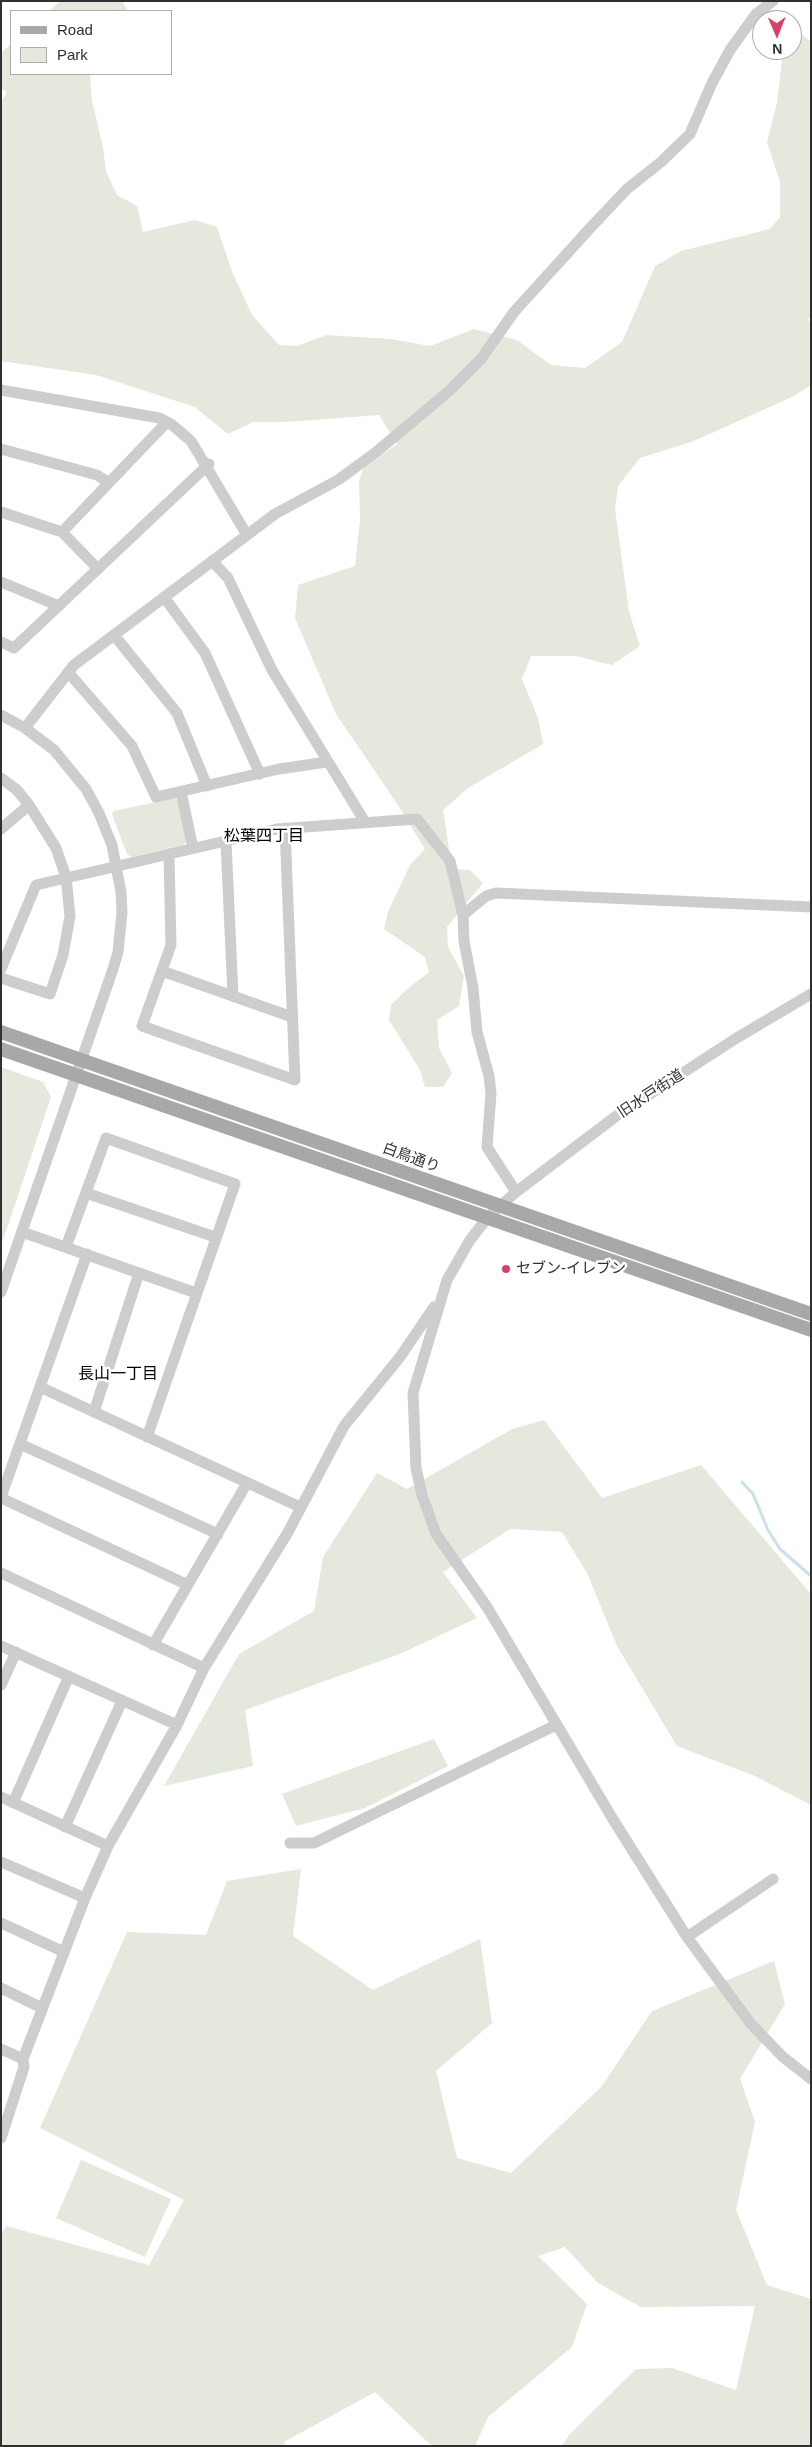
<!DOCTYPE html>
<meta charset="utf-8">
<style>
body{margin:0}
#map{position:relative;width:812px;height:2447px;overflow:hidden;background:#fff;font-family:Arial,sans-serif}
canvas{display:block}
.frame{position:absolute;inset:0;border:2px solid #303030;pointer-events:none}
.legend{position:absolute;left:10px;top:10px;width:162px;height:65px;box-sizing:border-box;background:#fff;border:1px solid #acacac;margin:0;padding:6px 9px;list-style:none;font-size:15px;color:#303030}
.legend li{display:flex;align-items:center;gap:10px;height:25px}
.legend b{width:25px;border:1px solid #acacac}
.north{position:absolute;left:752px;top:10px;width:50px;height:50px;box-sizing:border-box;background:#fff;border:1px solid #acacac;border-radius:50%;rotate:179deg;font-size:14px;font-weight:700;line-height:20px;text-align:center;color:#303030}
.north::after{content:'';display:block;margin:auto;width:18px;height:22px;background:#d74166;clip-path:polygon(50% 0,100% 100%,50% 72%,0 100%)}
</style>
<div id="map">
<canvas width="812" height="2447"></canvas>
<div class="frame"></div>
<ul class="legend">
<li><b style="height:6px;background:#a8a8a8"></b>Road</li>
<li><b style="height:14px;background:#e5e8dc"></b>Park</li>
</ul>
<div class="north">N</div>
</div>
<script>
const ctx = document.querySelector('canvas').getContext('2d');
ctx.lineJoin = 'round';
function fillPath(path, color) { ctx.fillStyle = color; ctx.fill(path, 'evenodd'); }
const poly = rows => new Path2D(rows.map(r => 'M' + r).join(''));
function strokePath(path, color, width, dash) { ctx.strokeStyle = color; ctx.lineWidth = width; ctx.lineCap = dash ? 'butt' : 'round'; ctx.setLineDash(dash || []); ctx.stroke(path); }
function write(font, color, halo, rows, align = 'center') {
  ctx.font = font + ' Arial,"Noto Sans JP",sans-serif'; ctx.lineWidth = 5; ctx.setLineDash([]); ctx.textBaseline = 'middle'; ctx.strokeStyle = halo; ctx.fillStyle = color; for (const [text, x, y, turn = 0] of rows) {
    ctx.save(); ctx.translate(x, y); ctx.rotate((+turn || 0) * Math.PI / 180); ctx.textAlign = isNaN(turn) ? turn : align; if (halo) ctx.strokeText(text, 0, 0); ctx.fillText(text, 0, 0); ctx.restore();
  }
}
fillPath(poly([
 [60,1,122,1,127,9,126,11,49,11],
 [792,26,811,42,811,315,808,320,811,322,811,385,794,396,694,441,640,458,618,486,615,509,629,612,640,646,612,665,576,656,531,656,522,679,538,718,543,744,468,788,443,810,452,869,470,870,483,883,447,927,448,947,464,976,459,1006,437,1020,439,1048,452,1073,443,1087,425,1087,420,1070,389,1020,391,1005,406,990,429,972,425,957,384,929,388,912,410,865,425,849,396,802,336,714,295,618,298,585,355,566,360,520,359,481,363,469,397,444,379,415,286,422,253,422,228,434,195,407,96,375,1,361,1,102,7,92,1,89,1,53,11,44,11,74,90,74,92,101,103,147,106,171,117,195,137,206,143,232,195,220,217,227,233,274,252,315,279,345,297,346,327,335,391,339,430,346,474,329,517,340,551,365,585,368,622,342,655,266,681,251,770,229,780,217,780,182,767,142,777,103,782,61,777,50,792,50],
 [174,798,179,801,187,840,184,845,132,857,127,854,112,814,114,811],
 [1,1067,43,1082,51,1097,1,1246],
 [544,1420,602,1498,701,1465,811,1594,811,1805,755,1776,677,1746,617,1646,588,1575,562,1532,510,1529,443,1572,477,1618,402,1653,245,1710,253,1766,164,1786,239,1654,314,1611,323,1557,377,1473,407,1489,512,1429],
 [434,1739,448,1766,365,1808,296,1826,282,1794],
 [301,1869,293,1936,373,1990,480,1939,492,2023,436,2071,457,2158,511,2173,602,2086,652,2011,774,1961,785,2004,740,2079,755,2122,736,2210,767,2285,811,2299,811,2446,562,2446,569,2435,636,2369,672,2368,736,2390,755,2306,641,2307,598,2283,565,2247,538,2256,587,2304,572,2347,488,2417,475,2446,432,2446,375,2392,284,2442,285,2446,1,2446,1,2234,6,2226,149,2265,184,2200,40,2128,127,1932,206,1935,227,1881],
 [81,2160,171,2199,145,2257,56,2218]
]), '#e5e8dc');
strokePath(poly([
 [742,1482,753,1494,768,1530,780,1549,811,1576]
]), '#cae1e7', 3);
strokePath(poly([
 [1,390,159,418,171,424,191,441,247,535],
 [1,449,97,475,109,483],
 [1,512,62,532,98,569],
 [62,532,167,422],
 [212,561,228,578,272,670,365,822],
 [1,582,59,606],
 [164,597,205,653,260,774],
 [114,635,177,713,207,786],
 [1,642,14,648,209,464],
 [68,672,132,746,156,797,279,769,327,762],
 [1,715,25,728,54,750,86,789,99,813,112,845,121,892,122,913,118,952,113,969,1,1292],
 [25,728,74,665,275,514,338,480,375,453,448,392,481,359,514,312,592,226,627,189,661,162,690,134,712,83,730,50,756,14,773,1],
 [1,778,17,790,29,805,56,848,66,877,70,916,63,955,50,994,1,978],
 [181,792,193,848],
 [1,829,29,805],
 [226,841,233,996],
 [169,854,171,945,142,1026,295,1080,285,828],
 [1,969,36,885,277,829,417,819,450,861,463,915],
 [162,971,292,1017],
 [811,994,735,1039,615,1117,516,1192,488,1217,470,1240,447,1280,413,1393,416,1468,422,1495,436,1534,487,1607,614,1821,687,1937,751,2024,783,2057,811,2079],
 [516,1192,487,1147,491,1093,489,1076,477,1032,473,988,464,941,463,915,486,896,496,893,811,907],
 [86,1193,215,1237],
 [22,1232,196,1293],
 [66,1247,106,1138,235,1184,147,1437],
 [40,1387,300,1507],
 [94,1412,139,1273],
 [20,1444,218,1534],
 [1,1497,87,1254],
 [1,1498,188,1585],
 [1,1573,204,1668],
 [153,1645,247,1483],
 [1,1646,177,1725],
 [1,1685,16,1652],
 [1,1797,108,1846],
 [13,1803,69,1676],
 [65,1827,122,1701],
 [290,1843,314,1843,556,1725],
 [1,1862,85,1898],
 [1,1923,64,1952],
 [687,1937,773,1879],
 [1,1988,42,2008],
 [1,2049,23,2059],
 [1,2138,24,2067,23,2059,85,1898,108,1846,177,1725,204,1668,287,1534,344,1426,400,1357,434,1307]
]), '#cdcdcd', 11);
strokePath(poly([
 [1,1032,811,1314],
 [1,1049,811,1330]
]), '#a8a8a8', 14);
for (const [x, y, r, color] of [
 [506,1269,5,"#d74166"]
]) { const dot = new Path2D(); dot.arc(x, y, r, 0, 2 * Math.PI); ctx.fillStyle = color; ctx.fill(dot); strokePath(dot, '#fff', 2); }
write('15px', '#303030', '#fff', [
 ["旧水戸街道",651,1094,-33],
 ["白鳥通り",411,1158,20]
]);
write('15px', '#303030', '#fff', [
 ["セブン-イレブン",516,1269]
], 'left');
write('16px', '#000', '#fff', [
 ["松葉四丁目",264,837],
 ["長山一丁目",118,1375]
]);
</script>
